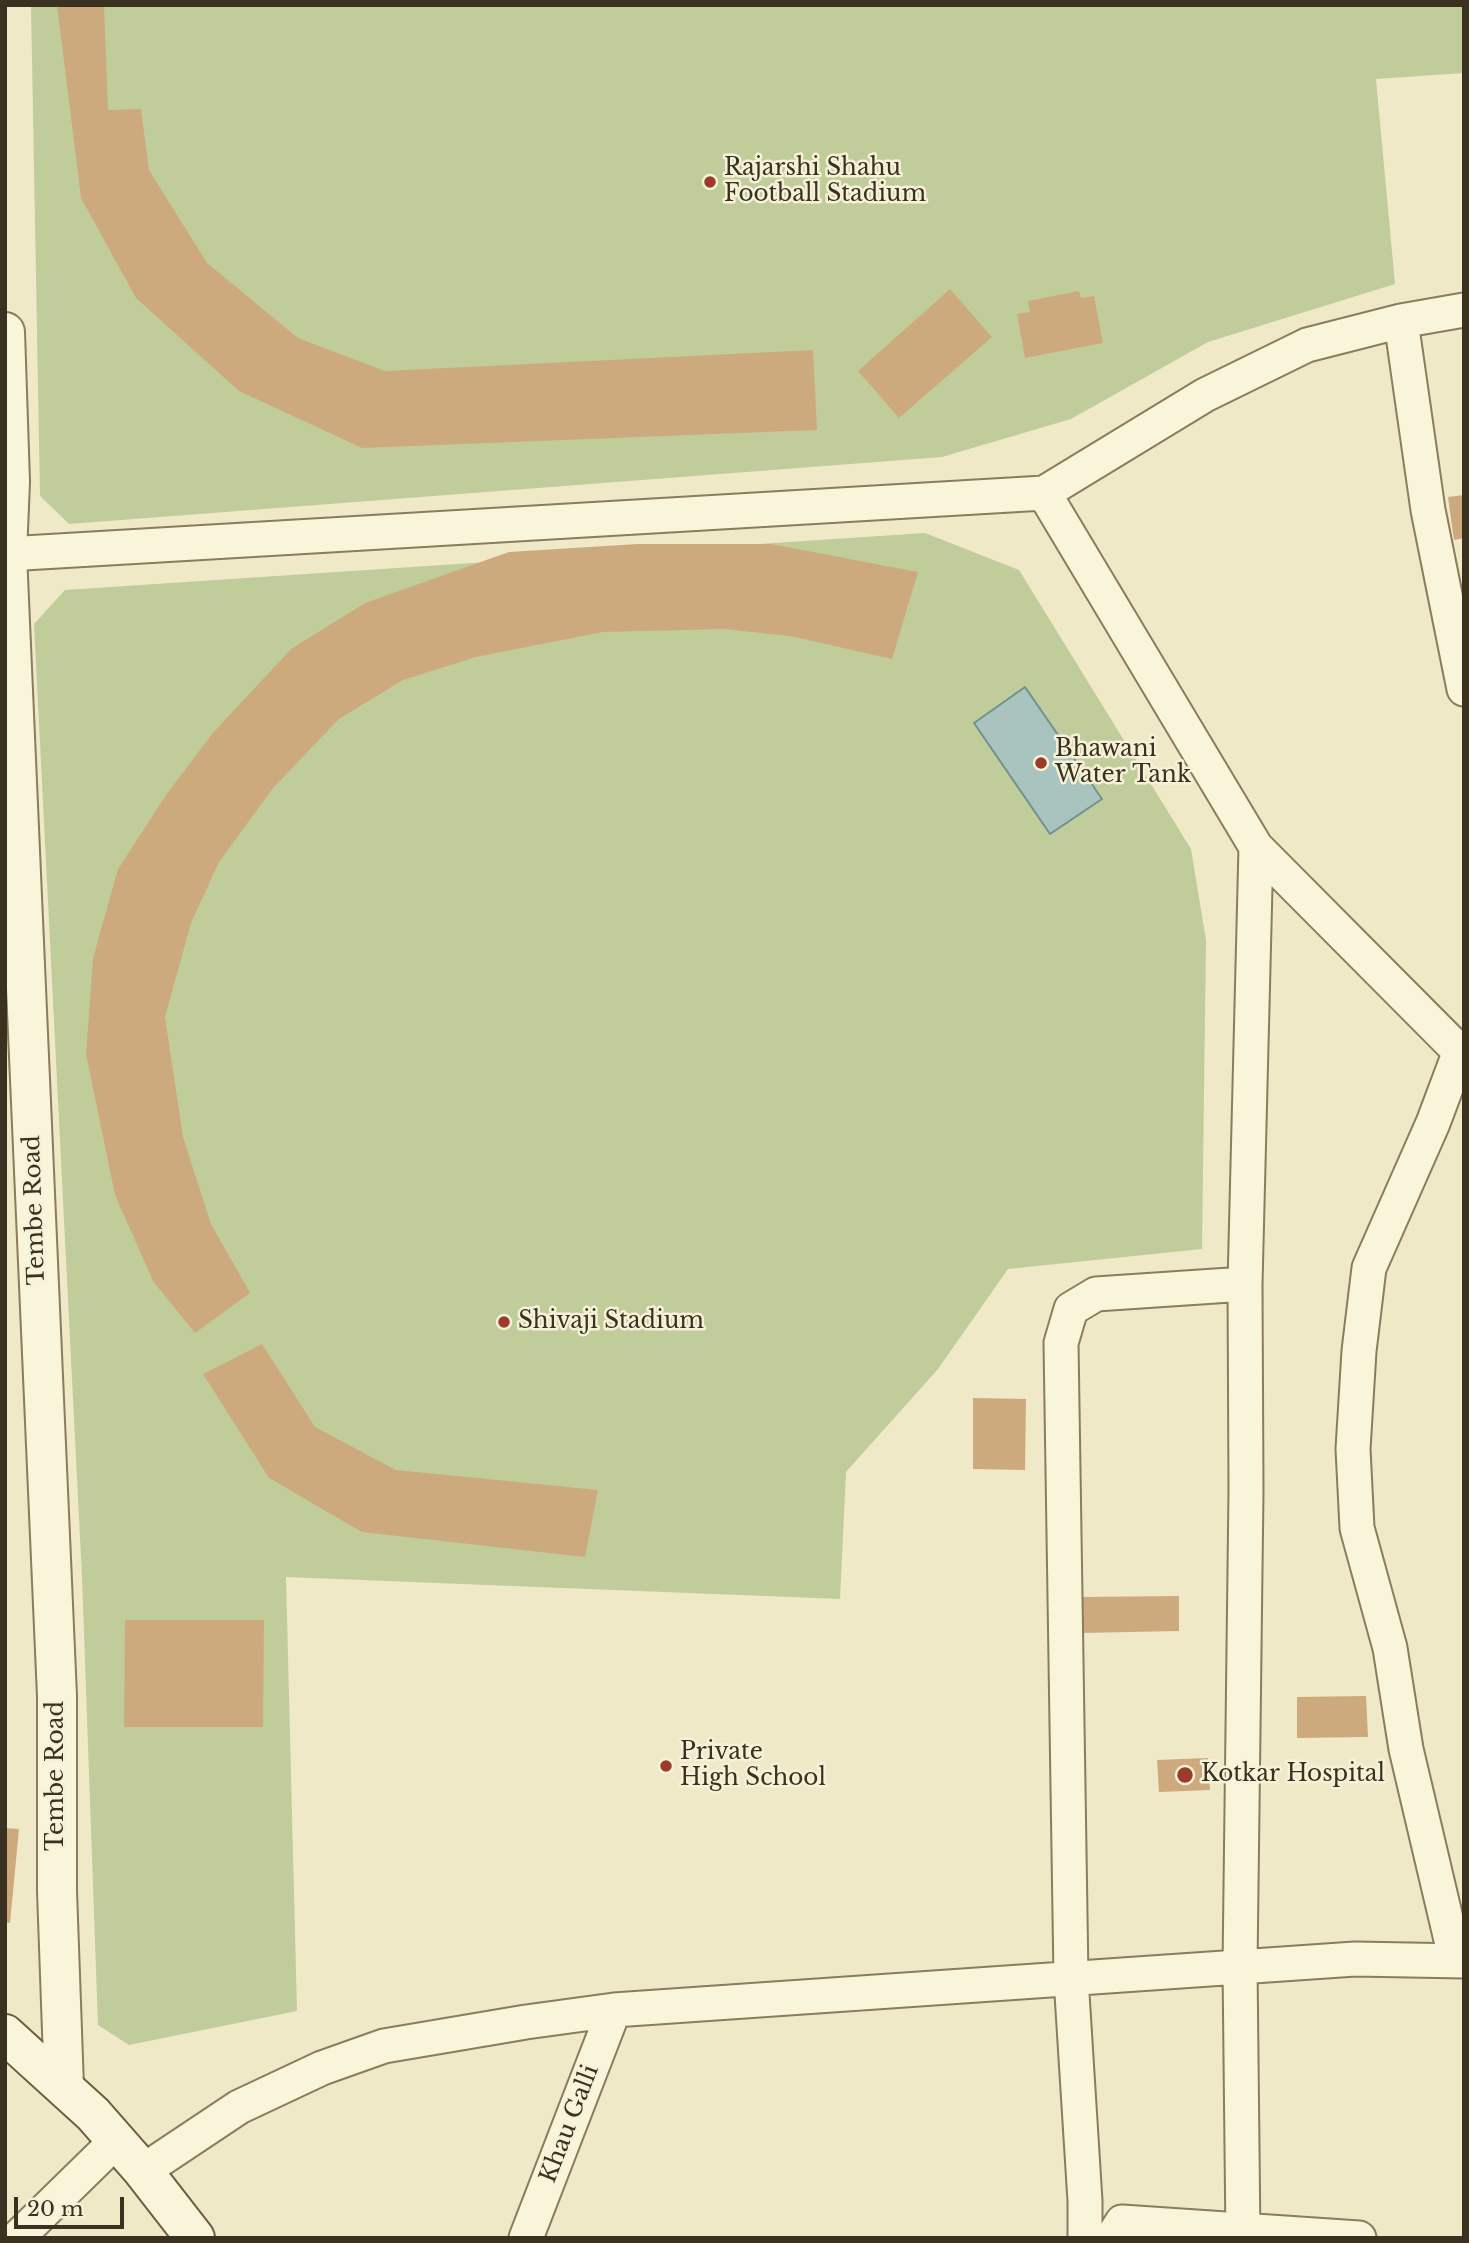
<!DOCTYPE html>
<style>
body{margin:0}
#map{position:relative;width:1469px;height:2243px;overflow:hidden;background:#efe9c8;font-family:"Libre Baskerville",serif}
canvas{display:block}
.frame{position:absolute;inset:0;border:7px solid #3b3120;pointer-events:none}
.scale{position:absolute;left:14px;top:2197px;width:110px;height:32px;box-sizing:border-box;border:4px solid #3b3120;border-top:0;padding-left:9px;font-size:21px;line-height:24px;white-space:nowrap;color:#3b3120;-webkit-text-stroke:5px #f6f2d8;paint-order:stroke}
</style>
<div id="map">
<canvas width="1469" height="2243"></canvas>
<div class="frame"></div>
<div class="scale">20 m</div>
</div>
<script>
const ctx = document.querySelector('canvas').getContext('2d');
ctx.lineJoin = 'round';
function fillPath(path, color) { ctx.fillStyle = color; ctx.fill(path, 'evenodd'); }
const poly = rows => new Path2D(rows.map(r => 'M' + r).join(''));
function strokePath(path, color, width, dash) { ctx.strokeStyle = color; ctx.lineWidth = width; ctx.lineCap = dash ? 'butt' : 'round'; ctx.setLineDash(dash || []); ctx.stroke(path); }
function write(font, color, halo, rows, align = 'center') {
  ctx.font = font + ' "Libre Baskerville",serif'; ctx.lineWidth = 5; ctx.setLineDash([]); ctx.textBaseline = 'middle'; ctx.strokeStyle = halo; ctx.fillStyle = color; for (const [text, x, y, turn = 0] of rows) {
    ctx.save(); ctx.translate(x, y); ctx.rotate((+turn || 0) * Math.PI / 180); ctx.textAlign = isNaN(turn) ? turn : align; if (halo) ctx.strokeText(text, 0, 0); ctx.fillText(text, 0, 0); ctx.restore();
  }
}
fillPath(poly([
 [31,5,1464,5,1464,73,1376,79,1395,284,1208,342,1071,419,942,457,69,524,40,496],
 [925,533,1019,570,1191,849,1206,940,1202,1249,1008,1269,938,1369,846,1472,840,1599,286,1577,297,2011,129,2045,98,2025,82,1577,34,624,65,590]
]), '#c0cd9b');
const water = poly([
 [1025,687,1102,799,1050,834,974,723,1025,687]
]);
fillPath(water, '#a9c3bf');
strokePath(water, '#6f928e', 2);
fillPath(poly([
 [57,5,104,5,108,110,141,109,149,170,207,263,298,338,385,371,813,350,817,430,362,448,239,391,136,298,81,198],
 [950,289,992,337,899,418,858,371],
 [1079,291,1081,298,1094,296,1103,343,1025,358,1017,314,1030,312,1028,301],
 [1464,495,1464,538,1454,540,1448,497],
 [638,544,771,544,918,572,892,659,790,636,723,629,603,632,476,657,403,680,339,719,273,788,219,862,191,923,165,1017,183,1137,211,1224,250,1293,195,1333,153,1281,115,1195,86,1054,93,958,118,869,166,795,212,734,291,649,365,603,509,552],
 [262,1344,315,1427,396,1470,598,1490,585,1557,362,1532,269,1478,203,1374],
 [973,1398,1026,1399,1025,1470,973,1469],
 [1179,1596,1179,1631,1082,1633,1082,1597],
 [125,1620,264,1620,263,1727,124,1727],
 [1366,1696,1368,1737,1297,1738,1297,1697],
 [1208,1758,1210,1790,1159,1792,1157,1760],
 [5,1828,19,1829,10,1923,5,1922]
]), '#cdaa7e');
const minor = poly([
 [1464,310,1401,321,1307,345,1205,395,1044,493,1256,847,1464,1056],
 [1401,321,1428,510,1464,689],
 [7,554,1044,493],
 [1456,1961,1406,1749,1390,1648,1357,1528,1353,1449,1359,1351,1369,1268,1433,1123,1460,1051],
 [143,2171,239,2107,322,2068,384,2046,526,2022,614,2010,1355,1959,1464,1961],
 [17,2238,115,2142],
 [526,2238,614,2010],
 [1085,2238,1085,2201,1071,1978,1061,1343,1071,1309,1096,1294,1245,1284],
 [1112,2238,1122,2222,1359,2238],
 [1243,2238,1240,1966,1246,1491,1245,1284,1256,847]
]);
const tertiary = poly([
 [5,332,10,482,7,554,57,1696,57,1891,64,2087]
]);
const secondary = poly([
 [5,2034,93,2114,143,2171,195,2238]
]);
strokePath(minor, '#8b7c5c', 37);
strokePath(tertiary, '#8b7c5c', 42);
strokePath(secondary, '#6d5d40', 42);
strokePath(minor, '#f9f5db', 33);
strokePath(tertiary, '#f9f5db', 38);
strokePath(secondary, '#f9f5db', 38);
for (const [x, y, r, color] of [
 [710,182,7,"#9a3b2c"],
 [1041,763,7,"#9a3b2c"],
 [504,1322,7,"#9a3b2c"],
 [666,1766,7,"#9a3b2c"],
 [1185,1775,9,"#9a3b2c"]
]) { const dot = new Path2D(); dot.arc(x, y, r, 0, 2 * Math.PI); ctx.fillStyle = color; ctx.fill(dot); strokePath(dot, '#f6f2d8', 2.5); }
write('23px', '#3b3120', '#f6f2d8', [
 ["Rajarshi Shahu",724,169],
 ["Football Stadium",724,195],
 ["Bhawani",1055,750],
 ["Water Tank",1055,776],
 ["Shivaji Stadium",518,1322],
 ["Private",680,1753],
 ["High School",680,1779],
 ["Kotkar Hospital",1201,1775]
], 'left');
write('23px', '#3b3120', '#f6f2d8', [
 ["Tembe Road",35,1210,-92],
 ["Tembe Road",57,1776,-90],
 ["Khau Galli",570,2124,-69]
]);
</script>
